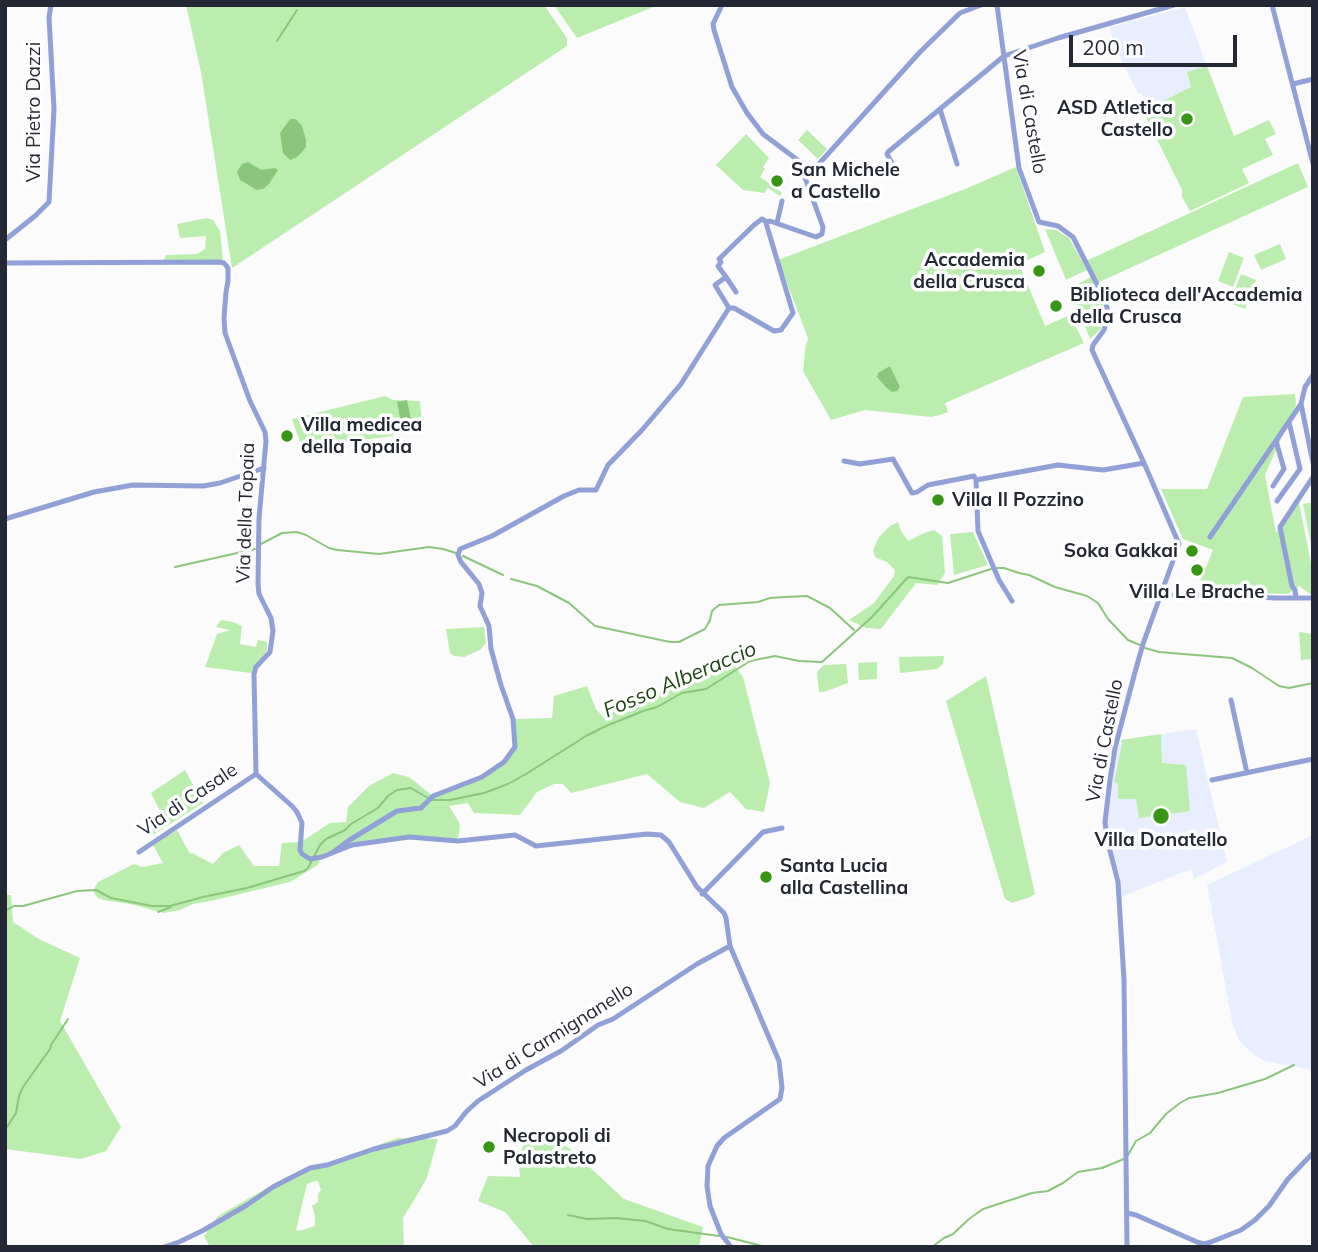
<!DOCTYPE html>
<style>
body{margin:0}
#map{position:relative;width:1318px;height:1252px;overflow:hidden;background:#fbfbfb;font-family:Mulish,sans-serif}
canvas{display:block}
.frame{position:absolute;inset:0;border:7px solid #242834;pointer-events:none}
.scale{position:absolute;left:1069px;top:35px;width:168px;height:32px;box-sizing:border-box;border:4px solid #242834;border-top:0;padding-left:9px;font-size:21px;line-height:24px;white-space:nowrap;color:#242834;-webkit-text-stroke:5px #fff;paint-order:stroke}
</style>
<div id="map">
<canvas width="1318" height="1252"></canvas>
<div class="frame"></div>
<div class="scale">200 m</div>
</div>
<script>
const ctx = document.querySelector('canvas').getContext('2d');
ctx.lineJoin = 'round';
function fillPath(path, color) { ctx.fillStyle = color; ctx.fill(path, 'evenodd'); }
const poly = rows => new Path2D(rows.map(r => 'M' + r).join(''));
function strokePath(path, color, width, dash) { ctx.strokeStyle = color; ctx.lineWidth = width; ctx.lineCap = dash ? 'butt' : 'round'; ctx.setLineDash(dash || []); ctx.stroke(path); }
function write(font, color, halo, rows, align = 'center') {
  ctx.font = font + ' Mulish,sans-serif'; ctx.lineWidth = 7; ctx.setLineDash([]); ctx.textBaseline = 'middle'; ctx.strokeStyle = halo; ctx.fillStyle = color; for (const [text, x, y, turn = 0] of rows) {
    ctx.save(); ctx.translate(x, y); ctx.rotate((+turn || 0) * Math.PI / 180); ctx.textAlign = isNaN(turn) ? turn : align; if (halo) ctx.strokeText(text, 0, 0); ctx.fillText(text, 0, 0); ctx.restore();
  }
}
fillPath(poly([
 [1185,7,1207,66,1187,72,1191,87,1151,107,1148,101,1145,102,1141,93,1138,94,1113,42,1110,27],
 [1196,729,1227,862,1194,879,1191,869,1121,897,1108,839,1107,811,1118,745,1122,744,1121,740],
 [1313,835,1313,1070,1264,1061,1248,1050,1239,1040,1232,1022,1207,885]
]), '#e9eefe');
fillPath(poly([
 [186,5,544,5,567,38,567,46,232,268,201,72],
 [554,5,658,5,577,38],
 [1207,66,1234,136,1269,120,1276,134,1265,139,1273,155,1242,169,1249,183,1190,211,1182,197,1182,190,1140,105,1147,101,1151,107,1191,87,1187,72],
 [807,130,827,149,818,159,798,140],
 [746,134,769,158,763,167,765,169,760,177,770,184,769,185,771,187,773,186,782,193,780,196,768,188,764,193,743,190,716,165],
 [1298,163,1308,187,1097,283,1086,261],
 [1016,167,1045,252,1019,264,1045,326,1070,315,1084,343,945,403,948,412,940,415,931,417,865,410,831,420,803,371,806,343,807,343,808,338,778,260,965,189],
 [207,218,213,220,220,231,223,260,164,260,166,255,197,254,205,249,206,236,180,238,177,224],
 [1045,229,1056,230,1069,238,1087,270,1066,280],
 [1280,244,1286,259,1261,270,1254,255],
 [1229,252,1244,258,1233,287,1218,281],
 [1241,274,1256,280,1245,309,1230,303],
 [1091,277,1103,302,1105,315,1101,329,1090,339,1070,288],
 [1295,394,1296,405,1265,475,1276,533,1299,502,1313,574,1313,594,1310,594,1299,586,1288,594,1240,593,1240,588,1199,584,1213,550,1183,539,1161,489,1207,489,1243,397],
 [385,396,393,400,420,401,422,425,394,429,393,436,302,448,292,419],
 [1313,502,1313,555,1303,504],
 [898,522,901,531,908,541,924,533,934,530,942,536,945,573,937,585,916,583,881,629,866,628,849,620,874,603,894,576,895,570,887,562,875,557,873,550,879,537,890,526],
 [973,532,988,565,954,575,950,534],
 [221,620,233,622,242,626,240,644,256,647,258,640,267,642,267,650,251,673,205,667,217,634,230,630,216,627],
 [484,627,486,643,480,650,464,657,454,656,450,653,446,629],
 [1299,632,1313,634,1313,659,1301,660],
 [944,656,943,664,937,669,900,673,899,657],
 [877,662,877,679,859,680,858,663],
 [733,664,743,677,770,783,764,812,746,809,730,792,704,808,680,802,647,774,571,793,563,784,554,784,537,792,520,815,474,813,468,803,449,806,460,824,458,841,425,838,372,841,321,857,318,865,290,882,211,901,193,904,180,910,164,913,130,904,103,900,98,898,93,891,98,882,134,864,142,867,163,863,153,845,177,830,190,854,192,853,213,864,223,853,239,845,254,866,279,866,282,843,301,842,330,823,346,822,348,807,369,786,393,773,409,777,433,796,482,777,504,762,515,747,513,719,552,718,554,696,587,686,596,709,604,718,613,709,700,675,717,673],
 [846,664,848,683,824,692,819,692,817,672,824,665],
 [986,676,1035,894,1030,897,1012,903,1005,899,946,701],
 [1161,734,1162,763,1186,765,1190,811,1139,818,1136,799,1118,799,1118,784,1114,782,1122,744,1121,740],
 [185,770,203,803,153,835,145,822,161,813,151,793],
 [5,895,11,895,13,922,39,939,80,958,60,1021,121,1127,106,1151,81,1159,5,1149],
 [532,1128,569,1148,624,1199,703,1227,699,1247,534,1247,505,1212,478,1201,488,1176,520,1177,518,1156],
 [398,1138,438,1139,426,1180,403,1218,404,1247,210,1247,204,1236,218,1216,286,1177],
 [315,1181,318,1181,321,1190,318,1194,318,1202,312,1206,315,1216,315,1226,299,1231,296,1230,307,1184]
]), '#bbeeae');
fillPath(poly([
 [290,119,296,119,302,126,306,140,306,147,302,152,297,157,290,160,283,153,280,133],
 [248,162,261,170,275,168,278,170,269,184,263,189,257,190,240,180,237,172,242,164],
 [890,366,900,387,897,391,892,392,888,389,877,377,878,373],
 [407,400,411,420,401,422,397,402]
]), '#8bc67c');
strokePath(poly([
 [277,41,297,10],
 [261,544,282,533,297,532,306,535,329,548,337,550,379,554,429,547,443,549,456,553],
 [463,556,503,575],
 [175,567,255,549],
 [997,568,1004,568,1019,573,1029,575,1055,587,1087,596,1098,603,1108,619,1128,640,1140,645],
 [511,579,537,586,569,603,595,626,670,642,679,642,705,629,710,620,712,611,719,605,758,602,770,598,785,597,807,596,830,608,854,630],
 [1145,648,1159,652,1232,658,1252,668,1279,686,1289,688,1313,683],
 [433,800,450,800,484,793,508,784,526,774,586,736,606,726,643,711,657,707,682,693,706,689,750,661,775,656,799,661,822,662,872,617,908,577,948,583,991,569],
 [5,911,14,906,23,906,77,891,96,890,111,898,152,906,170,906,203,897,247,888,304,871,308,868,320,845,326,839,345,830,351,824,378,808,388,796,397,790,411,788,428,798],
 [158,912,171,907],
 [5,1130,16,1113,19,1096,23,1087,50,1049,51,1045,68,1019],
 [1128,1155,1136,1141,1150,1133,1166,1114,1180,1103,1189,1098,1218,1093,1265,1079,1294,1065],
 [568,1215,587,1219,616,1218,645,1221,668,1229,719,1236],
 [727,1237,766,1247],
 [932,1247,944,1238,953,1234,969,1219,983,1209,1032,1193,1048,1191,1063,1183,1078,1172,1102,1168,1124,1159]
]), '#8bc67c', 2);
strokePath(poly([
 [997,5,1019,168,1039,222,1058,226,1073,237,1105,300,1108,312,1107,320,1104,330,1093,345,1092,350,1144,463,1179,544,1143,644,1135,672,1115,748,1110,780,1105,822,1107,839,1118,882,1124,980,1127,1247],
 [1272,5,1313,164],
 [1293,84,1313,79],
 [940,109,957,164],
 [895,169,887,154,888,152,1004,56,1058,38,1174,5],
 [804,175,817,166,920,52,960,13,981,5],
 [777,223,782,201],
 [5,240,35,216,49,202,54,109,49,17,51,5],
 [5,263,219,262,224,263,228,268,228,281,226,292,224,318,225,333,250,401,265,432,266,441,259,518,258,584,259,594,271,618,273,631,270,652,256,667,254,674,256,774],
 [726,277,736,292],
 [729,308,715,285,726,277,718,266,721,262,719,259,754,225,762,219,767,222],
 [1301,404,1313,463],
 [844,461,860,464,893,459,912,493,917,492,928,485,959,479,974,476,976,480],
 [976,480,1058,465,1103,470,1144,463],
 [976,480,978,531,999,580,1012,601],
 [1273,486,1284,469,1276,441],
 [1277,501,1300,469,1289,422],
 [5,519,94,492,133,485,203,486,220,483,264,468],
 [1210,537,1301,404,1305,387,1313,375],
 [1161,595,1225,595,1275,598,1313,598],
 [1296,598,1295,590,1292,586,1280,527,1313,477],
 [1231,700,1247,773],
 [256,774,292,806,297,812,302,823,300,850,302,854,310,859,322,857,352,845,409,837,458,841,515,835,536,846,647,834,661,835,669,842,697,887,724,913,726,918,730,946,779,1061,782,1088,780,1099,724,1138,717,1146,708,1166,707,1186,710,1206,721,1234,731,1247],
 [1212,780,1313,759],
 [139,852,256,774],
 [332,853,348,841,397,811,421,808,433,796,482,777,504,762,515,747,513,719,501,685,491,649,489,626,480,606,482,593,479,584,461,562,458,555,460,549,492,536,564,496,579,490,596,490,608,465,642,430,681,384,729,308,734,308,774,331,781,330,793,313,766,223,770,221,816,237,822,234,823,227,804,175,806,167,803,164,763,134,747,113,732,87,714,30,713,24,722,5],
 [702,894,763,832,782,828],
 [1127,1213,1136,1215,1197,1242,1204,1244,1211,1242,1241,1230,1255,1220,1269,1206,1288,1179,1313,1153],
 [164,1247,179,1242,202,1231,247,1205,273,1187,310,1168,327,1165,374,1149,447,1131,455,1126,466,1112,478,1101,526,1070,561,1051,598,1025,613,1019,697,964,730,946]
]), '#91a0d6', 5);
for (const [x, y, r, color] of [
 [1187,119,7,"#369513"],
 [777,181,7,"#369513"],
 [1039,271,7,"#369513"],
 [1056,306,7,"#369513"],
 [287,436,7,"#369513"],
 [938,500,7,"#369513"],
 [1192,551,7,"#369513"],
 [1197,570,7,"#369513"],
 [1161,816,9,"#369513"],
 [766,877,7,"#369513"],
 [489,1147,7,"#369513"]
]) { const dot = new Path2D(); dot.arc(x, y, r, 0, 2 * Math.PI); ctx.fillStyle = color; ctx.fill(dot); strokePath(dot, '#fff', 2.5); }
write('bold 19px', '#242834', '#fff', [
 ["ASD Atletica",1173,108,"right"],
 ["Castello",1173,130,"right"],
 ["San Michele",791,170],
 ["a Castello",791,192],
 ["Accademia",1025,260,"right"],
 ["della Crusca",1025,282,"right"],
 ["Biblioteca dell'Accademia",1070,295],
 ["della Crusca",1070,317],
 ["Villa medicea",301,425],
 ["della Topaia",301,447],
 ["Villa Il Pozzino",952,500],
 ["Soka Gakkai",1178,551,"right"],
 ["Villa Le Brache",1197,592,"center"],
 ["Villa Donatello",1161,840,"center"],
 ["Santa Lucia",780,866],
 ["alla Castellina",780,888],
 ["Necropoli di",503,1136],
 ["Palastreto",503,1158]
], 'left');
write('19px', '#242834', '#fff', [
 ["Via Pietro Dazzi",34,112,-90],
 ["Via di Castello",1029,112,80],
 ["Via della Topaia",246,513,-88],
 ["Via di Castello",1105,741,-79],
 ["Via di Casale",188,800,-34],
 ["Via di Carmignanello",554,1036,-32]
]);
write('italic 21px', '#1d4412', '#fff', [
 ["Fosso Alberaccio",680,680,-23]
]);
</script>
